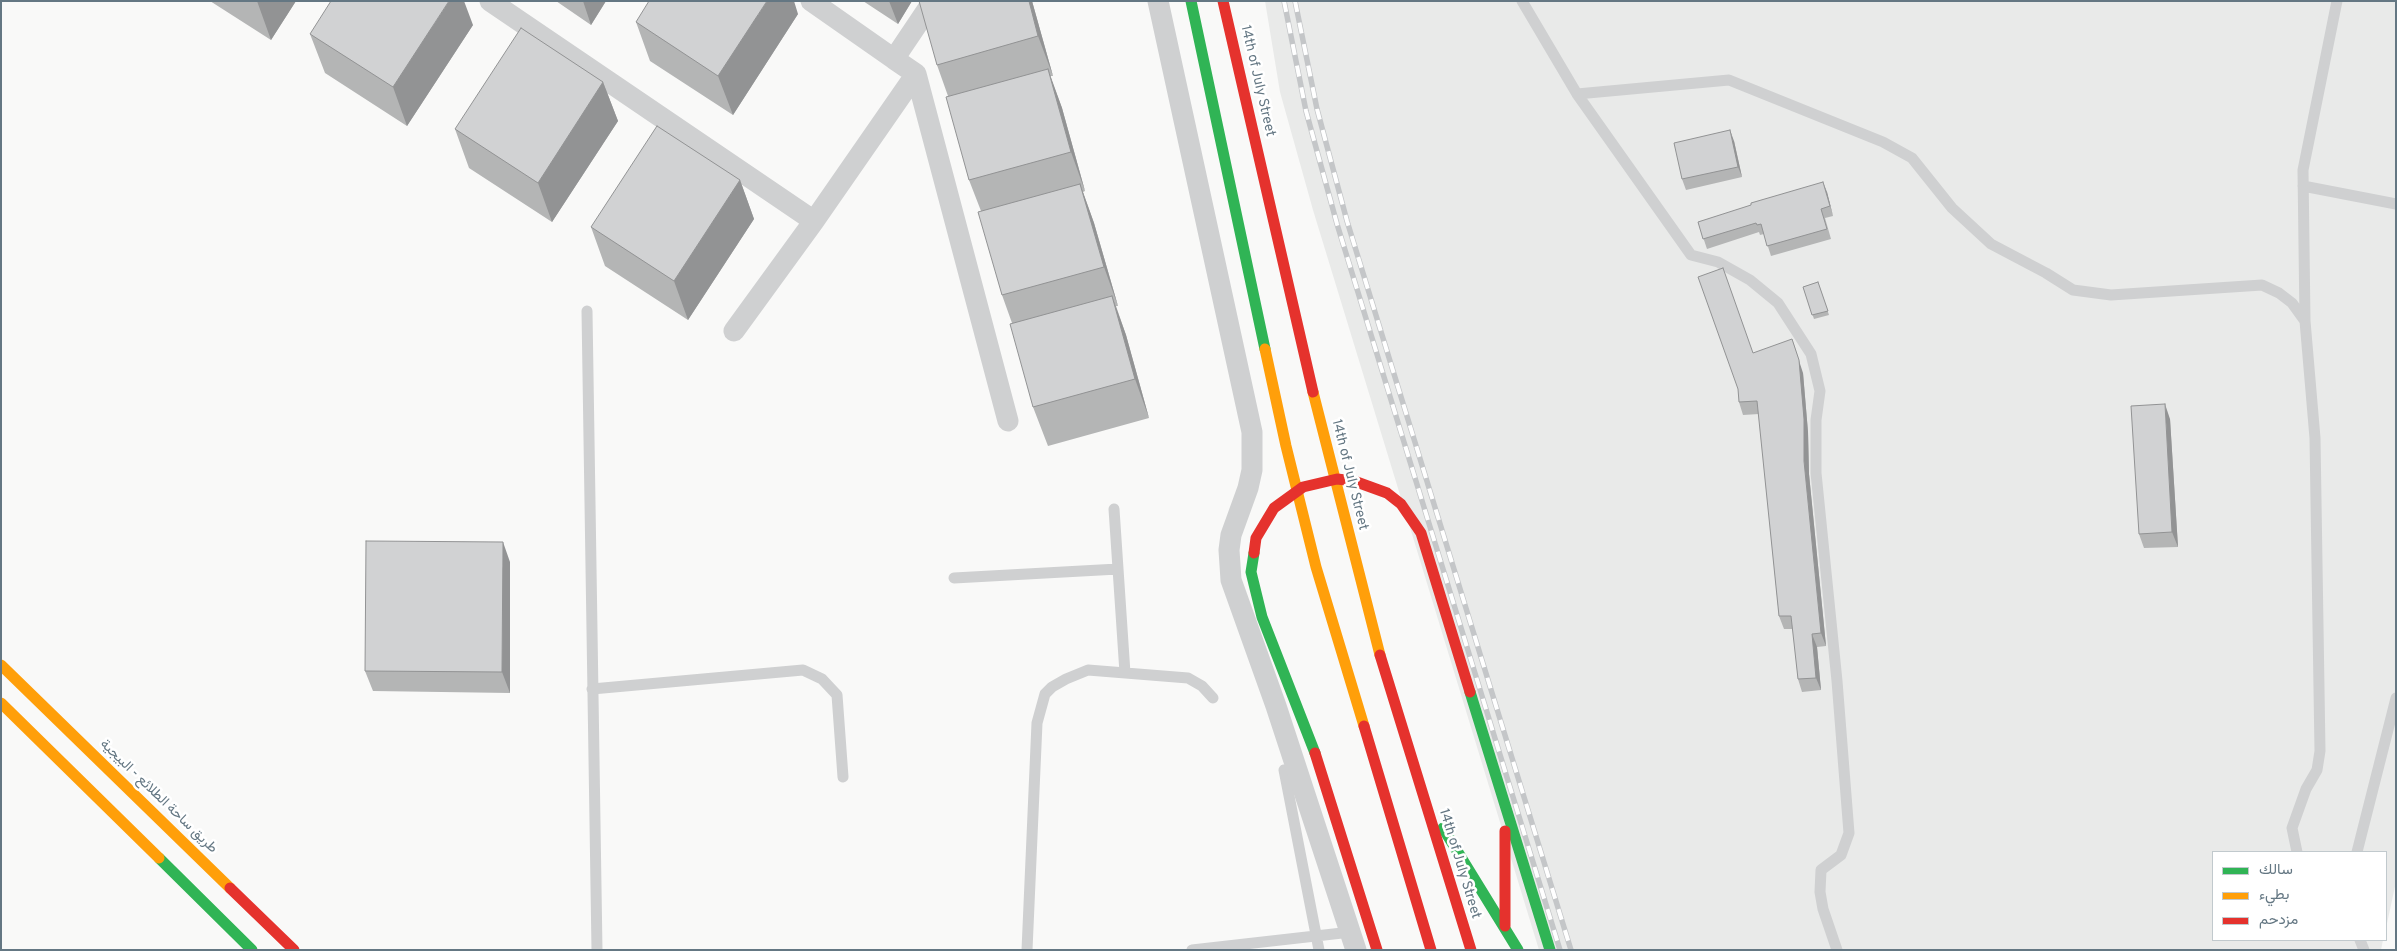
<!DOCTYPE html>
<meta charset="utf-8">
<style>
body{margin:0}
#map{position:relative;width:2397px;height:951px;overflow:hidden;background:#f9f9f8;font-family:Overpass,Vazirmatn,sans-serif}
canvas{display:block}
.frame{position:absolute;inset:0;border:2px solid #647783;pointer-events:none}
.legend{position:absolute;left:2212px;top:851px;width:175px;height:90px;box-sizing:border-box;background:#fff;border:1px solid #c1c9cd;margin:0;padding:6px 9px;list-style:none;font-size:15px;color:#647783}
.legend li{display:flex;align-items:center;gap:10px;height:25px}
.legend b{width:25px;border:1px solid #c1c9cd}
</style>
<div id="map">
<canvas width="2397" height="951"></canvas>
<div class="frame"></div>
<ul class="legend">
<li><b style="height:6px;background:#30b455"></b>سالك</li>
<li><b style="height:6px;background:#ff9f0a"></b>بطيء</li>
<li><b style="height:6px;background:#e5322d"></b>مزدحم</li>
</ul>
</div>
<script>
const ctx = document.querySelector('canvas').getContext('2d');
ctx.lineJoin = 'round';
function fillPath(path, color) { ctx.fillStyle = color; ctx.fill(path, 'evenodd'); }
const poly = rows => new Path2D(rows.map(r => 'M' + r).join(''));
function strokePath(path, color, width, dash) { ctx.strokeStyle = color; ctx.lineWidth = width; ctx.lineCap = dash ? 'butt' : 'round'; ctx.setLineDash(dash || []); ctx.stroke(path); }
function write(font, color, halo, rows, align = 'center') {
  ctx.font = font + ' Overpass,Vazirmatn,sans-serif'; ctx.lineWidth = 5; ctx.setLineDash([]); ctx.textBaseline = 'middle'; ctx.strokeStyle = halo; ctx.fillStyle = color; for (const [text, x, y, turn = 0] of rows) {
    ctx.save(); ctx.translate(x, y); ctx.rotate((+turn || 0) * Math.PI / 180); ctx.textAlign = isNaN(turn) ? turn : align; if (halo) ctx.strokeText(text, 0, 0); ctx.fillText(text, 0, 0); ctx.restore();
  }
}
fillPath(poly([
 [1265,1,2396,1,2396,882,2386,928,2386,852,2213,852,2213,940,2383,940,2381,950,1539,950,1313,210,1280,92]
]), '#e9eae9');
strokePath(poly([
 [1522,1,1577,94,1691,255,1718,262,1750,280,1778,303,1811,354,1820,391,1816,420,1816,473,1837,681,1849,833,1841,855,1821,870,1820,892,1823,909,1837,950],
 [1577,94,1729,80,1883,142,1912,158,1952,208,1991,244,2046,273,2073,290,2111,295,2262,285,2279,293,2292,303,2305,321,2315,438,2320,751,2317,770,2306,789,2292,828,2297,852],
 [2303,186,2396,204],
 [587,311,597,950],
 [2305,321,2303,170,2337,1],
 [1114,509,1125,673],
 [954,578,1118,569],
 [592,689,803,670,822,679,837,695,843,777],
 [1284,770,1319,950],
 [2357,852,2396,698],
 [2360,940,2364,950],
 [1027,950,1037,723,1045,694,1052,687,1066,679,1088,670,1188,678,1202,686,1213,698],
 [1192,950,1351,932]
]), '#cfd0d1', 11);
strokePath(poly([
 [490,1,814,221,734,331],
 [811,1,894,59,933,1],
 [1158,1,1252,432,1252,470,1248,488,1231,535,1229,550,1231,580,1276,706,1356,950],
 [916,74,1008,421],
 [814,221,916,74,894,59]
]), '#cfd0d1', 21);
strokePath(poly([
 [1191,1,1265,349],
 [1254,553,1251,572,1262,617,1315,753],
 [1470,692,1550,950],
 [1443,828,1518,950],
 [159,858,252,950]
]), '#30b455', 11);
strokePath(poly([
 [1265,349,1286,446,1316,567,1364,726],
 [1313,392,1380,655],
 [1,665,230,888],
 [1,703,159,858]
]), '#ff9f0a', 11);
strokePath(poly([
 [1223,1,1313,392],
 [1254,553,1256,538,1274,508,1303,487,1337,479,1354,481,1387,493,1401,504,1421,533,1470,692],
 [1380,655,1471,950],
 [1364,726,1431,950],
 [1315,753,1377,950],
 [1505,831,1505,926],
 [230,888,294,950]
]), '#e5322d', 11);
const rail = poly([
 [1284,1,1306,111,1337,224,1560,950],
 [1295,1,1317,109,1347,221,1571,950]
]);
strokePath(rail, '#c4c6c8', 5.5);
strokePath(rail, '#fff', 4, [11]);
fillPath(poly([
 [210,1,296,1,271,40],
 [556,1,606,1,591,25],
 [863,1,912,1,898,24],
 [1032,1,1053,76,1050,76,1062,108,1085,191,1083,192,1094,223,1118,306,1116,306,1126,335,1149,418,1048,446,1033,407,1012,323,1002,295,981,211,969,180,948,96,937,65],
 [798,14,733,115,650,61,636,22],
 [473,25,407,126,325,73,310,34],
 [603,82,618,121,552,222,469,168,455,129],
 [1734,141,1742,177,1686,190,1682,179],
 [740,180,754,219,688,320,605,266,591,227],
 [1827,192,1833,216,1825,218,1831,239,1771,256,1764,234,1760,235,1759,232,1707,249,1698,222],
 [1818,282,1829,315,1814,319,1803,287],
 [1753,353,1803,373,1808,432,1809,474,1826,646,1817,647,1821,690,1802,692,1798,679,1793,629,1784,629,1779,616,1759,414,1743,415,1739,402],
 [2170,419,2178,547,2144,548,2139,534],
 [510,562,510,693,373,691,365,671]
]), '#b4b5b5');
fillPath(poly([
 [257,1,296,1,271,40],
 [449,1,464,1,473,25,407,126,393,87],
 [583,1,606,1,591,25],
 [767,1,794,1,798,14,733,115,718,76],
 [889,1,912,1,898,24],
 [1029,1,1032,1,1053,76,1038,36],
 [1048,69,1062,108,1085,191,1071,152],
 [603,82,618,121,552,222,538,183],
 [1730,130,1734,141,1742,177,1738,167],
 [740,180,754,219,688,320,674,281],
 [1823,182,1827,192,1833,216,1830,206],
 [1080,184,1094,223,1118,306,1104,267],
 [1112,296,1126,335,1149,418,1135,379],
 [1792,339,1803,373,1808,432,1809,474,1826,646,1821,633],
 [2165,404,2170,419,2178,547,2172,532],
 [503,542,510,562,510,693,502,672],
 [1812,634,1817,647,1821,690,1816,678]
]), '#929394');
const building = poly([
 [331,1,449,1,393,87,310,34,331,1],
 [649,1,767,1,718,76,636,22,649,1],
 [919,1,1029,1,1038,36,937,65,919,1],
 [521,28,603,82,538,183,455,129,521,28],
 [1048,69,1071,152,969,180,946,97,1048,69],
 [657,126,740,180,674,281,591,227,657,126],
 [1730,130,1738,167,1682,179,1674,143,1730,130],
 [1823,182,1830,206,1821,209,1827,229,1767,246,1761,224,1757,225,1756,223,1703,239,1698,222,1751,205,1751,203,1823,182],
 [1080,184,1104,267,1002,295,978,212,1080,184],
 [1723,268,1753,353,1792,339,1799,360,1804,419,1804,461,1821,633,1812,634,1816,678,1798,679,1791,616,1779,616,1757,401,1739,402,1738,389,1698,277,1723,268],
 [1818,282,1828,311,1812,315,1803,287,1818,282],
 [1112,296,1135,379,1033,407,1010,324,1112,296],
 [2165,404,2172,532,2139,534,2131,406,2165,404],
 [366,541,503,542,502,672,365,671,366,541]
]);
fillPath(building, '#d1d2d3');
strokePath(building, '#929394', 1);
write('14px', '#647783', '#fff', [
 ["14th of July Street",1257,81,77],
 ["14th of July Street",1349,475,76],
 ["طريق ساحة الطلائع - البيجية",158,797,44],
 ["14th of July Street",1459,864,73]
]);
</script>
